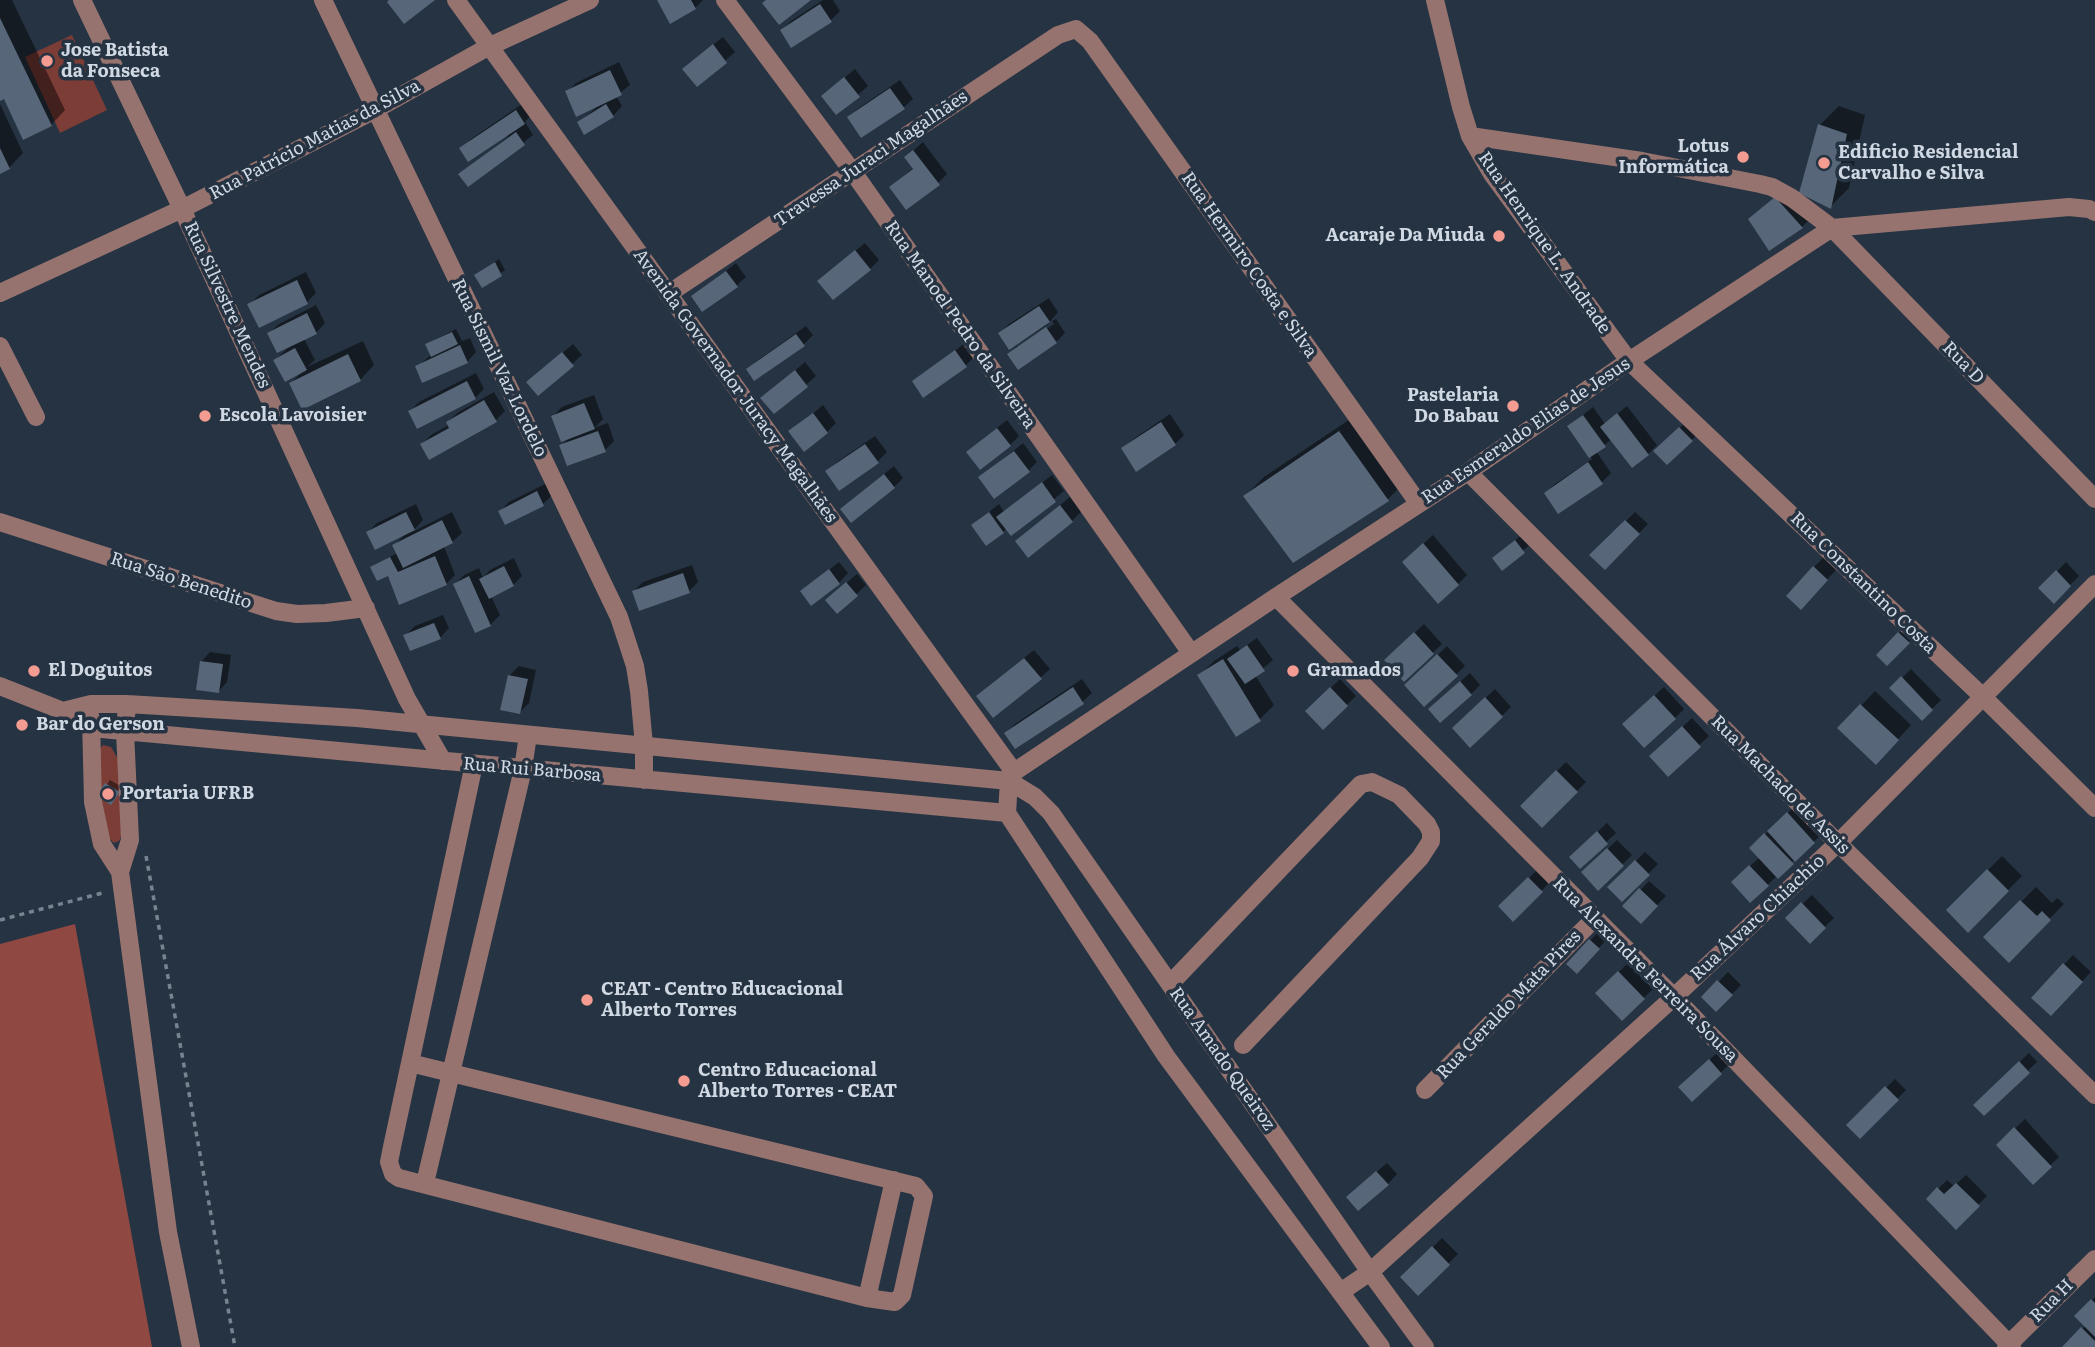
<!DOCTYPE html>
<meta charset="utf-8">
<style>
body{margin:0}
canvas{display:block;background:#253342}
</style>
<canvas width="2095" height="1347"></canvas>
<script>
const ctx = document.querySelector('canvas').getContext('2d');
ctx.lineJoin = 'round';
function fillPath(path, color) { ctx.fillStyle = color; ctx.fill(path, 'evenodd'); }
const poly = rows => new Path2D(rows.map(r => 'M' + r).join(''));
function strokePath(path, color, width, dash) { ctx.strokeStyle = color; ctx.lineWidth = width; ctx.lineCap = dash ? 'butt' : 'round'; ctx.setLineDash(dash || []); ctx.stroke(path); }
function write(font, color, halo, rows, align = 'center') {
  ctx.font = font + ' Literata,serif'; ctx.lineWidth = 7; ctx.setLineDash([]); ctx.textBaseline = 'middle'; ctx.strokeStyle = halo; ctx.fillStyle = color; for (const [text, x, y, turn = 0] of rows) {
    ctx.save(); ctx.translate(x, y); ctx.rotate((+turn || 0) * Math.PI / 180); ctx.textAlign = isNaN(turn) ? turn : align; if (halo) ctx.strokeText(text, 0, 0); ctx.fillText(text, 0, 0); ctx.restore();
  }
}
fillPath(poly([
 [72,35,107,110,60,133,25,57],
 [103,745,111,747,118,759,122,834,119,841,114,843,109,838,102,820,99,750]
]), '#7d3d37');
fillPath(poly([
 [75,924,152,1347,0,1347,0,944]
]), '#904842');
fillPath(poly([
 [0,0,12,0,65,110,51,125,5,97,0,99],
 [659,0,703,0,695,8],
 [823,0,833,0,840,11,831,20,782,30,791,21],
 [723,37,735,52,697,85,694,60],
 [619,62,630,85,616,96,622,106,613,116,579,122,596,108,567,92,576,83],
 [855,69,868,86,837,113,833,87],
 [900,80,913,99,903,108,849,117,859,108],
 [525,102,533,113,525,122,533,135,468,185,460,174,508,137,506,135,462,148,471,139],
 [0,104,23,153,9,168,0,172],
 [1839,106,1865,115,1849,188,1830,207,1820,125],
 [923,142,947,174,938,183,891,187,914,167,906,157],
 [1785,189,1811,218,1802,227,1769,249,1750,220],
 [865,243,879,260,870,269,829,272],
 [499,259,505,270,483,285,476,275],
 [736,263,746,277,736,286,693,297],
 [306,272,316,293,307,302,260,326,249,305,259,295],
 [1049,298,1058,312,1047,325,1021,342,1000,333,1009,324],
 [316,305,325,323,316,333,304,339,315,360,307,367,363,341,374,365,360,380,291,383,302,372,275,360,289,347,269,333,279,324],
 [1056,319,1065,333,1056,342,1009,354,1017,346,1017,349,1054,324,1052,321],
 [806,326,813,335,804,344,748,370,758,360],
 [456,329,462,341,470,338,476,352,467,362,417,367,432,354,427,345,432,341],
 [965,343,975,356,965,366,914,382],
 [573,344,582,355,538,394,538,373],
 [805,362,816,376,774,412,763,398],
 [476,373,484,389,475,398,410,411,419,402],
 [494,392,505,411,495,421,422,444,431,435,449,425,448,422,457,413],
 [594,395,603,419,594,428,608,423,614,441,605,450,561,446,570,437,553,416,562,407],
 [823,405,836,423,827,432,791,432],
 [1627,406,1657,445,1648,454,1612,439,1596,451,1611,473,1602,482,1559,512,1546,493,1555,484,1592,459,1569,426,1593,407,1605,424],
 [1359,413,1407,480,1388,499,1245,496,1264,477],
 [1170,414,1184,435,1175,444,1123,449,1132,440],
 [1689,419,1701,431,1667,463,1656,451],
 [1007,420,1019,436,1010,445,978,443],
 [875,436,887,452,877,462,828,472,837,462],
 [1023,443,1037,462,1028,471,980,478],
 [894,466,903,478,894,487,852,500],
 [1052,475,1064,491,1011,534,1007,528,1003,532,973,525,999,504,1004,512],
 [547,483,552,495,543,504,506,523,500,511,509,502],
 [1070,497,1081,512,1072,521,1017,541],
 [416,504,423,520,412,532,452,512,462,533,452,542,444,546,455,575,446,584,390,576,372,567,397,553,394,546,405,534,368,532,377,523],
 [1635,512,1648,524,1605,568,1592,555],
 [1525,532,1533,542,1502,568,1494,558],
 [1433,535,1467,575,1458,584,1413,553],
 [514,558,522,576,513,585,491,596,500,615,490,625,455,584,464,575,479,568,483,578,490,570],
 [1823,558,1836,570,1810,598,1814,567],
 [839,562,848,573,839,583,812,583],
 [2066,562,2079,576,2054,601,2041,588],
 [692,565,698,582,689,591,634,591,643,582],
 [857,574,866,585,838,612,837,591],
 [443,615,449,628,440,638,405,636,415,626],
 [1424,624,1442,644,1404,679,1395,651],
 [1908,624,1918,633,1887,664,1878,655],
 [1257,638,1273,660,1255,675,1274,705,1260,719,1236,734,1199,676,1214,661,1237,646,1240,650],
 [1447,646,1465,666,1424,705,1406,685],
 [1034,650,1050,669,1040,678,987,687],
 [210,652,231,655,227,682,218,692,201,662],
 [519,666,536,670,529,703,520,712,509,676],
 [1911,669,1941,700,1922,719,1892,688],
 [1470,673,1480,685,1471,694,1439,700],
 [1082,679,1092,693,1082,702,1006,733,1015,724],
 [1340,679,1356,696,1323,728,1307,711],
 [1664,687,1684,709,1675,718,1633,715],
 [1495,689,1511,707,1470,746,1454,728],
 [1875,691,1911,725,1890,748,1840,728],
 [1692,718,1709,736,1668,774,1661,747],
 [1566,762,1586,782,1542,826,1522,806],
 [110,780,122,787,115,799,99,796],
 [1797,804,1823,833,1750,901,1742,873,1760,857,1751,848],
 [1607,823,1616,833,1580,867,1580,848],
 [1617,840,1632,855,1598,888,1583,872],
 [1645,852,1658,864,1622,900,1610,887],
 [2002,856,2022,876,1968,930,1948,910],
 [1538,869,1550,882,1513,919,1501,906],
 [1649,881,1666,896,1641,921,1625,906],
 [2036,887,2052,903,2057,898,2064,904,2009,960,1986,937],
 [1812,895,1834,918,1810,941,1787,918],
 [1599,931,1608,938,1586,962,1569,964],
 [2073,955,2091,972,2060,1005,2033,998],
 [1628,963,1653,989,1622,1019,1597,993],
 [1728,972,1741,985,1716,1010,1704,997],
 [1719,1051,1730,1064,1692,1099,1690,1078],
 [2029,1053,2037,1062,1984,1113,1975,1105],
 [1895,1079,1906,1090,1860,1137,1849,1125],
 [2025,1119,2059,1157,2033,1182,1998,1145],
 [1387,1163,1397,1174,1388,1184,1357,1188],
 [1966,1175,1987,1196,1956,1227,1928,1199,1947,1180,1954,1186],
 [1442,1238,1458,1254,1418,1293,1403,1277],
 [2095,1297,2095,1347,2066,1347,2086,1325,2076,1316]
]), '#0007');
fillPath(poly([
 [389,0,435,0,404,24,387,2],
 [657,0,691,0,696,9,670,24],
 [766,0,811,0,779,25,762,3],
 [820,4,832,22,791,48,780,30],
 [0,18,52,126,23,140,4,99,0,101],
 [713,44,727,63,697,87,682,69],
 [610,70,622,95,576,117,565,91],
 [844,77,860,97,836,115,821,96],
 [890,88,905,109,861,138,847,117],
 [606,104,614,117,584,135,577,122],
 [516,110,525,124,468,162,459,148],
 [1818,124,1847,134,1831,209,1799,193],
 [516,132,525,145,468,187,458,174],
 [0,148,10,169,0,174],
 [913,150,940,185,906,210,889,187,913,169,904,157],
 [1775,197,1803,228,1769,251,1748,219],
 [855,250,871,270,833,300,817,281],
 [495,262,502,276,482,288,474,275],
 [726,271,738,287,702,312,691,296],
 [297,280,308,304,259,328,247,304],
 [1039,306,1050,322,1009,350,998,333],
 [307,313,317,334,277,353,267,333],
 [1046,327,1057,343,1018,370,1007,354],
 [452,332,458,344,431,357,425,344],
 [796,334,805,346,754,381,746,369],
 [460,345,468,363,422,383,415,366],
 [295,348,307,370,285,382,273,360],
 [955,350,967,367,923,398,912,381],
 [562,352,574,366,538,396,526,382],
 [348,354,361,381,302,410,289,383],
 [795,370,808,387,774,414,760,398],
 [467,381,476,399,417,429,408,411],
 [484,400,497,422,429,460,420,444,449,428,446,422],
 [584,403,595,429,561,442,551,416],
 [813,413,828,433,804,452,788,431],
 [1617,413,1649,455,1632,468,1600,427],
 [1583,415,1606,447,1589,458,1567,426],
 [1161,422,1176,445,1136,472,1121,448],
 [1679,427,1693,441,1667,465,1653,451],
 [997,428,1011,446,980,470,966,452],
 [598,431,606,452,567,466,559,445],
 [1339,431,1389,501,1293,563,1243,496],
 [865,444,879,463,839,491,825,471],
 [1014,451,1030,472,994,499,978,477],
 [1588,462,1603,484,1558,514,1544,493],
 [884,474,895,488,851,523,840,509],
 [1042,482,1056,502,1011,536,996,517],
 [537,491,544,506,505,525,498,511],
 [1060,505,1073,522,1028,558,1015,541],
 [406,512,415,530,375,550,366,532],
 [989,512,1004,533,986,546,971,525],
 [442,520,453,543,403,568,392,545],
 [1625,520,1640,534,1605,570,1589,555],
 [1515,540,1525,553,1502,571,1492,558],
 [1423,543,1459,585,1438,604,1402,562],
 [435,556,447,585,399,605,388,576,377,581,370,567,390,557,398,572],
 [504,566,514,586,489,599,479,579],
 [1813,566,1828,580,1801,610,1786,596],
 [829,569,840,584,811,606,800,591],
 [2056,570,2071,586,2054,604,2038,588],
 [683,573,690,593,639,611,632,591],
 [469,576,491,626,475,633,453,584],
 [846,582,858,596,837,614,825,600],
 [434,623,441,639,410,651,403,635],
 [1414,632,1434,654,1404,682,1384,660],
 [1898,632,1910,643,1887,666,1876,655],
 [1247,645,1265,671,1245,684,1227,659],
 [1437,654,1458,676,1424,707,1404,685],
 [1024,658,1042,679,993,718,976,696],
 [1223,659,1261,721,1236,737,1197,675],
 [200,661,223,664,219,693,196,690],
 [508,675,528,679,520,714,500,710],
 [1901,676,1933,710,1922,721,1889,688],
 [1460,681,1472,695,1440,723,1428,709],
 [1073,687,1084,704,1015,749,1004,733],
 [1330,687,1348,706,1323,730,1305,711],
 [1654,695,1676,719,1644,748,1622,724],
 [1485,697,1503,717,1470,748,1452,728],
 [1860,704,1899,740,1876,765,1837,728],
 [1682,726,1701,747,1668,777,1649,756],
 [1556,770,1578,792,1542,828,1520,806],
 [105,783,120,792,111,805,96,796],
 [1787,812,1815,843,1795,862,1767,831],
 [1597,831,1608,844,1580,869,1569,857],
 [1764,833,1794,864,1778,879,1749,848],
 [1607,848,1624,866,1598,891,1581,872],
 [1635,860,1650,875,1622,902,1607,887],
 [1749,865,1769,886,1750,903,1731,882],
 [1987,869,2009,891,1968,933,1946,910],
 [1528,877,1543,892,1513,922,1498,906],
 [1639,888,1658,906,1641,924,1622,906],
 [2020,900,2037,916,2042,911,2051,920,2009,963,1983,937],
 [1801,902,1826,928,1810,944,1785,918],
 [1589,939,1600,949,1577,974,1566,964],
 [2063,963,2083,982,2051,1016,2031,998],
 [1618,971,1645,999,1622,1021,1595,993],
 [1717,980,1733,995,1716,1012,1701,997],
 [1709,1059,1722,1074,1692,1102,1678,1087],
 [2019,1061,2030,1073,1984,1116,1973,1105],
 [1885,1086,1899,1100,1860,1139,1846,1125],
 [2014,1127,2052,1167,2033,1185,1996,1145],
 [1376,1171,1389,1185,1358,1211,1346,1197],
 [1956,1183,1980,1206,1956,1230,1926,1199,1937,1187,1944,1194],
 [1432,1246,1450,1265,1418,1296,1400,1277],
 [2091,1299,2095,1303,2095,1337,2074,1316],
 [2081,1327,2095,1341,2095,1347,2062,1347]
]), '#576678');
strokePath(poly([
 [146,856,235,1347],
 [0,920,106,892]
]), '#788390', 3.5, [5, 5]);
strokePath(poly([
 [82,0,182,209,407,699,443,761],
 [323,0,619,617,635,666,639,691,644,745,644,780],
 [456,0,1014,772],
 [725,0,853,172,1191,653],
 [1435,0,1461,107,1470,136,1492,174,1629,361,1982,696,2095,808],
 [1470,136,1642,161,1760,184,1772,187,1792,198,1832,228,2095,499],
 [0,293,182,209,375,110,488,47,590,0],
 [668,294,1058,35,1076,29,1090,41,1419,504],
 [0,346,36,417],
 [1468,472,1838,843,2095,1095],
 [0,522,276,611,297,614,326,613,366,608],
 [1276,597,1674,997,2012,1347],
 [0,686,63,711,91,728,1007,813],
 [127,704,125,731,130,840,120,872,168,1232,191,1347],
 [63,711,91,704,127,704,357,718,1009,781,1035,797,1051,813,1370,1272,1425,1347],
 [91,718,93,802,102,844,120,872],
 [1007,813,1009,781,1014,772,1276,597,1468,472,1629,361,1832,228,2069,207,2089,209,2095,212],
 [1007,813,1166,1056,1381,1347],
 [1170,984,1361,784,1372,782,1399,795,1427,824,1431,832,1431,841,1420,858,1243,1045],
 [410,1063,916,1186,924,1196,902,1295,895,1302,867,1298,399,1178,393,1174,389,1162,392,1147,410,1063,474,764],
 [1425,1090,1594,919],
 [425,1183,523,769,528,735],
 [1342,1291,1370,1272,1674,997,1838,843,2095,584],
 [867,1298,894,1180],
 [2006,1347,2095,1259]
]), '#96736f', 18);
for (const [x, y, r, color] of [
 [47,61,7,"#f59c92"],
 [1743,157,7,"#f59c92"],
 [1824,163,7,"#f59c92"],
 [1499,236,7,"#f59c92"],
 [1513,406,7,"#f59c92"],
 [205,416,7,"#f59c92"],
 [34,671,7,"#f59c92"],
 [1293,671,7,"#f59c92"],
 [22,725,7,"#f59c92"],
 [108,794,7,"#f59c92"],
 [587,1000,7,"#f59c92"],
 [684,1081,7,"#f59c92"]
]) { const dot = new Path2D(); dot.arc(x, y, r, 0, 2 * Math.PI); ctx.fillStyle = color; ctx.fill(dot); strokePath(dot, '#253342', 2.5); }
write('bold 18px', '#d0d9e3', '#253342', [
 ["Jose Batista",61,51],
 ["da Fonseca",61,72],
 ["Lotus",1729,147,"right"],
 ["Informática",1729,168,"right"],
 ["Edificio Residencial",1838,153],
 ["Carvalho e Silva",1838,174],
 ["Acaraje Da Miuda",1485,236,"right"],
 ["Pastelaria",1499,396,"right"],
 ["Do Babau",1499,417,"right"],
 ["Escola Lavoisier",219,416],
 ["El Doguitos",48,671],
 ["Gramados",1307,671],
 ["Bar do Gerson",36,725],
 ["Portaria UFRB",122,794],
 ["CEAT - Centro Educacional",601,990],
 ["Alberto Torres",601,1011],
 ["Centro Educacional",698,1071],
 ["Alberto Torres - CEAT",698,1092]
], 'left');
write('18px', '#d0d9e3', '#253342', [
 ["Rua Patrício Matias da Silva",315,140,-28],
 ["Travessa Juraci Magalhães",871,159,-34],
 ["Rua Henrique L. Andrade",1544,243,55],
 ["Rua Hermiro Costa e Silva",1249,265,55],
 ["Rua Silvestre Mendes",227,305,65],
 ["Rua Manoel Pedro da Silveira",960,325,55],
 ["Rua D",1963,363,46],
 ["Rua Sismil Vaz Lordelo",499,368,64],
 ["Avenida Governador Juracy Magalhães",735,386,54],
 ["Rua Esmeraldo Elias de Jesus",1526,431,-34],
 ["Rua São Benedito",181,581,18],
 ["Rua Constantino Costa",1863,583,44],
 ["Rua Rui Barbosa",532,770,5],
 ["Rua Machado de Assis",1780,785,45],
 ["Rua Álvaro Chiachio",1758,918,-43],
 ["Rua Alexandre Ferreira Sousa",1645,970,45],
 ["Rua Geraldo Mata Pires",1509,1005,-46],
 ["Rua Amado Queiroz",1222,1059,55],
 ["Rua H",2052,1301,-45]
]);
</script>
